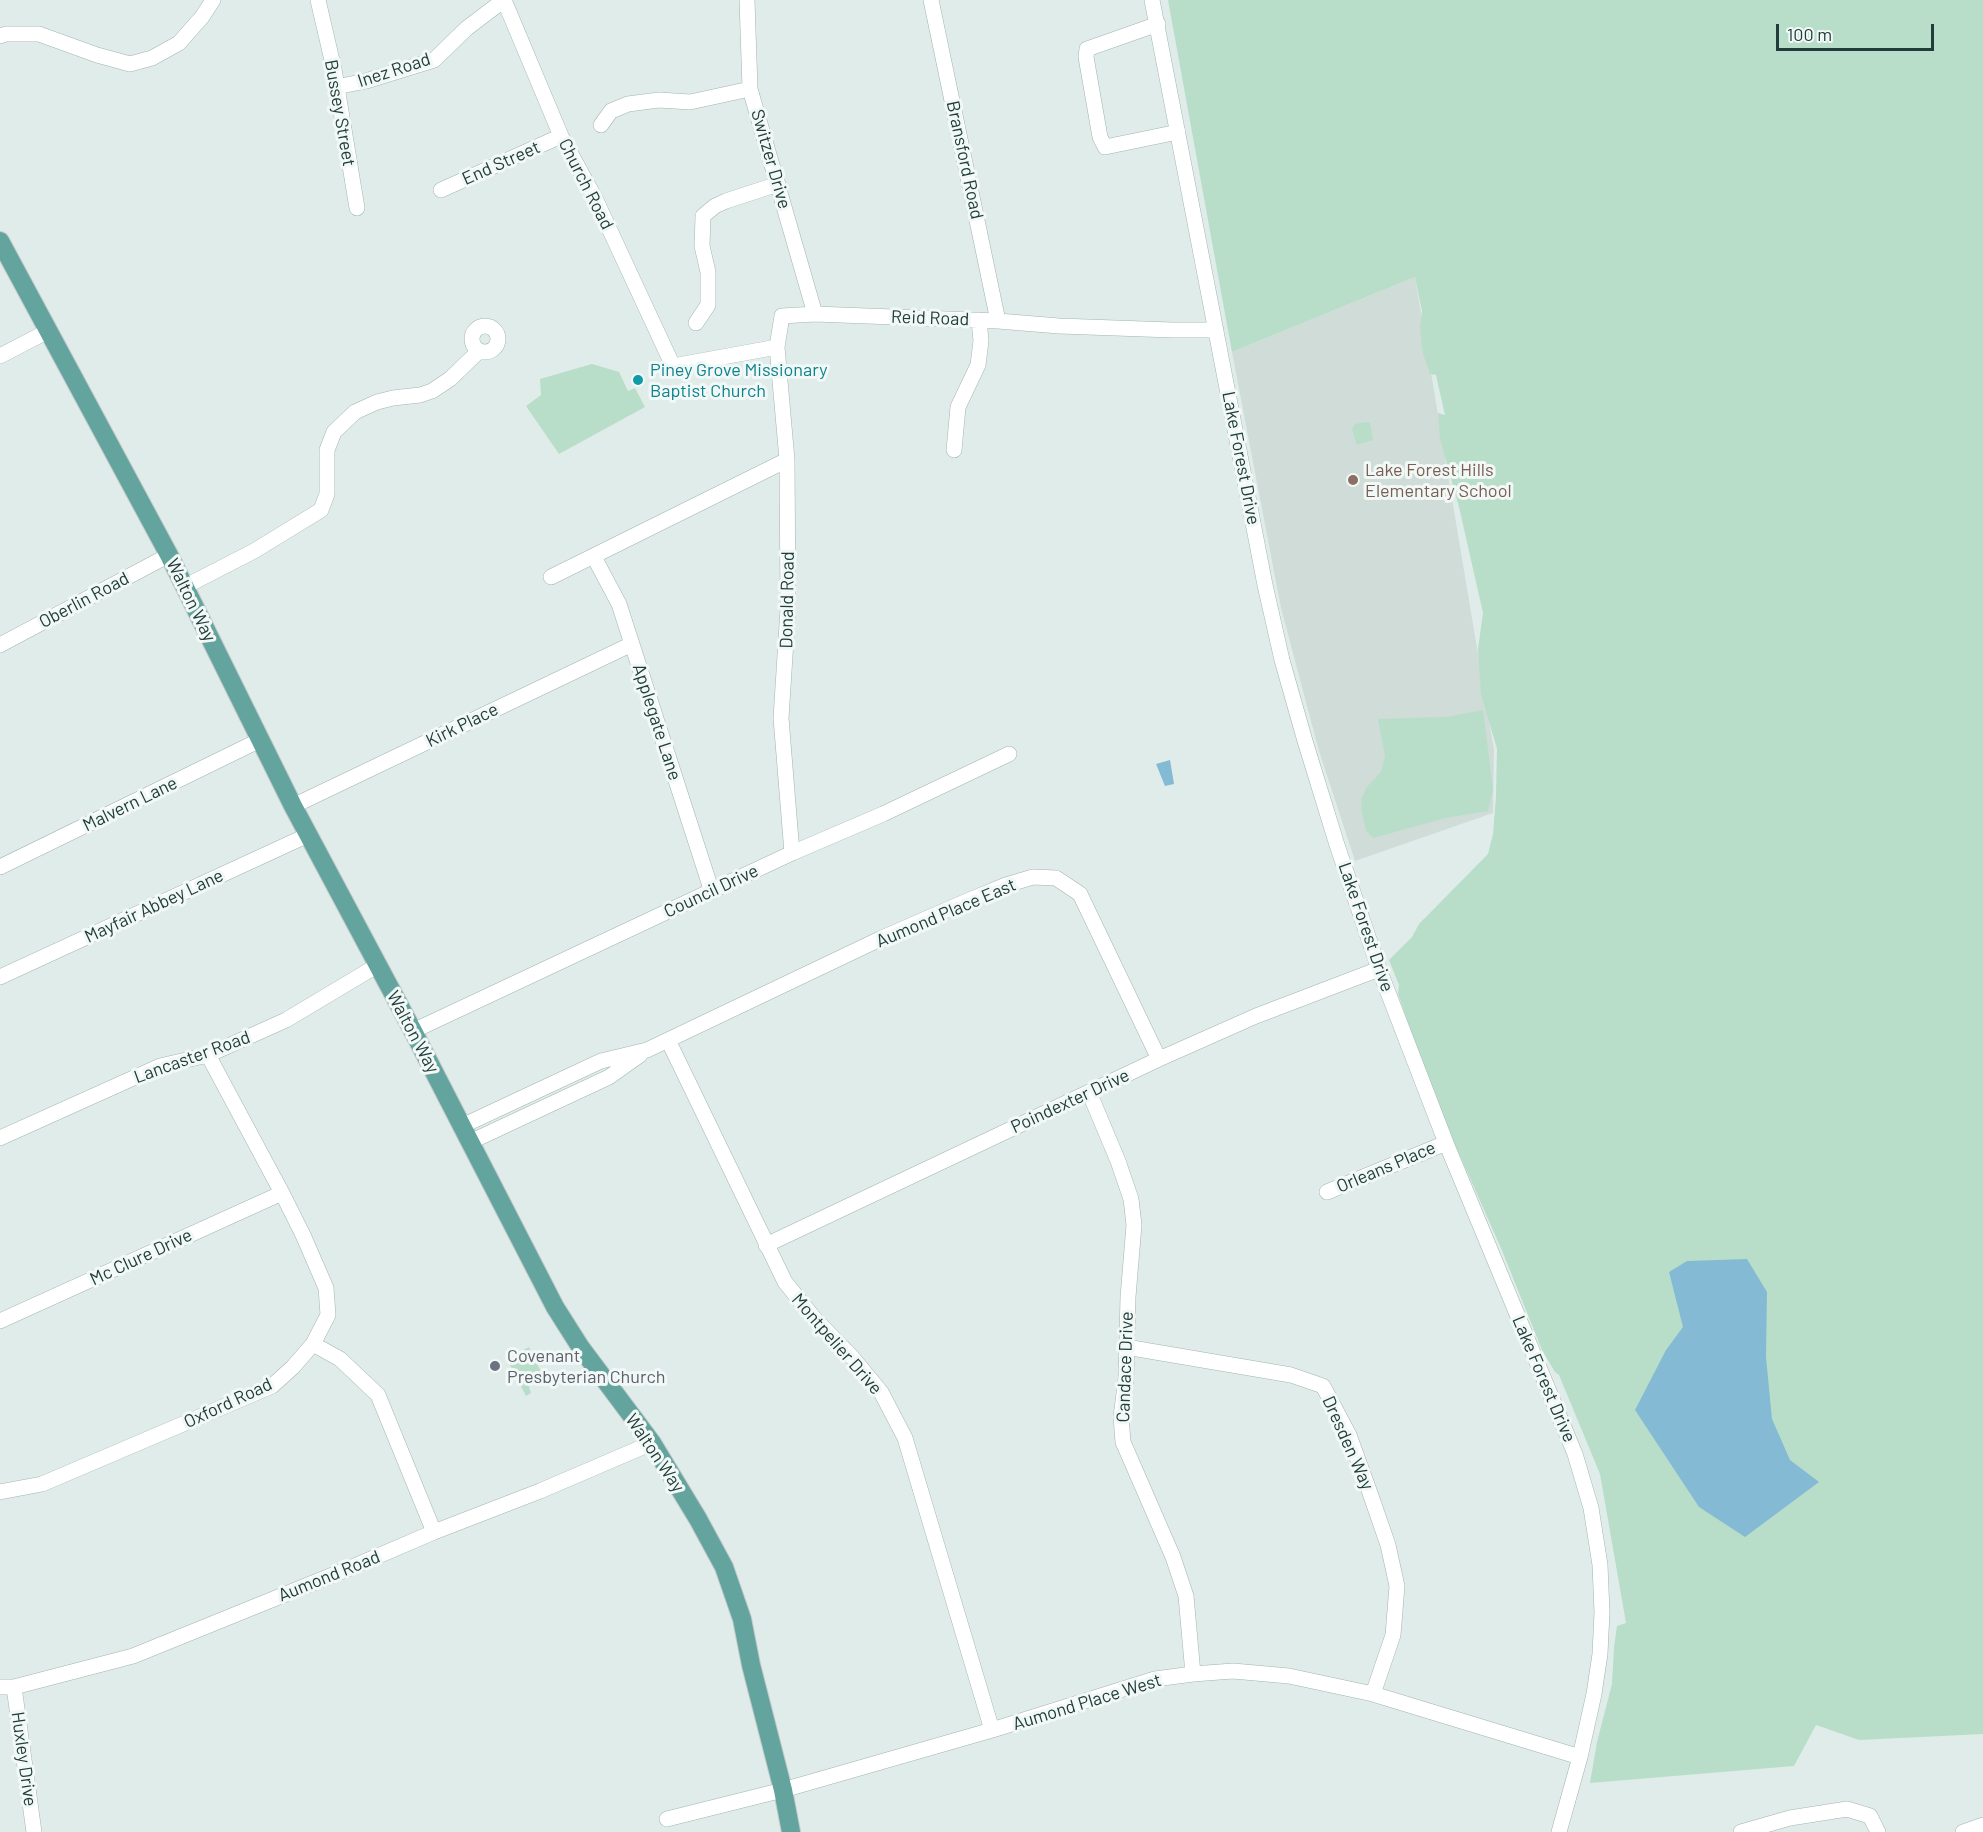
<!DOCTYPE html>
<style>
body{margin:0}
#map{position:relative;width:1983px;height:1832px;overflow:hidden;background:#e0ece9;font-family:Barlow,sans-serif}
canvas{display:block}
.scale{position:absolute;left:1776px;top:24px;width:158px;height:27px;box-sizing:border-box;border:3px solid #203d3b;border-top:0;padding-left:8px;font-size:18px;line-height:21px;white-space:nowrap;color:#203d3b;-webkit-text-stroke:4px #f1f8f6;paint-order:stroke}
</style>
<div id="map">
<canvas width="1983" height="1832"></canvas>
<div class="scale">100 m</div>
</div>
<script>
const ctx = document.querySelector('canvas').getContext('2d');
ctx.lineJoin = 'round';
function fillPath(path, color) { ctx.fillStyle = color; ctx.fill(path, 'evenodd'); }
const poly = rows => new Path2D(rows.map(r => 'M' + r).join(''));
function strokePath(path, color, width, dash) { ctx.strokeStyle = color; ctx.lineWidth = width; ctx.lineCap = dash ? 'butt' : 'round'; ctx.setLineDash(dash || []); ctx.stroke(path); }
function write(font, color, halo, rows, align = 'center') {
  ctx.font = font + ' Barlow,sans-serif'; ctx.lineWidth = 6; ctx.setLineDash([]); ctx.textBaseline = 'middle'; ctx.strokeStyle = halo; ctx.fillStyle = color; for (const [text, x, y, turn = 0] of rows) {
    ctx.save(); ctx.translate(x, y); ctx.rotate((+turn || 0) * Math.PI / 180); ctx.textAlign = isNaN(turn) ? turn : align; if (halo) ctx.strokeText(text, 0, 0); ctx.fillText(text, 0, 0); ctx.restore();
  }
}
fillPath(poly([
 [1415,277,1494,750,1493,813,1355,861,1319,751,1281,608,1232,352]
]), '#cfdcd8');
fillPath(poly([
 [1168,0,1983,0,1983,1734,1859,1740,1816,1725,1794,1766,1590,1783,1597,1742,1612,1684,1614,1647,1617,1626,1626,1623,1600,1474,1559,1375,1555,1372,1542,1350,1501,1248,1434,1097,1398,994,1399,985,1389,960,1412,937,1419,924,1488,854,1493,834,1496,796,1497,749,1481,694,1478,649,1483,613,1459,507,1440,439,1438,413,1445,415,1436,375,1430,374,1423,354,1420,327,1422,311,1415,277,1232,352],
 [592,364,619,372,628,391,635,388,645,407,559,454,526,406,541,395,540,379],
 [1366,422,1370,423,1373,440,1357,445,1352,429,1355,424],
 [1483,710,1493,789,1488,811,1445,818,1373,838,1366,830,1362,813,1361,799,1367,787,1381,772,1385,756,1378,719,1446,717],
 [529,1347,542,1374,529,1387,531,1393,526,1396,507,1359]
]), '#b8dec9');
fillPath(poly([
 [1170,760,1174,784,1165,786,1156,764],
 [1747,1259,1767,1292,1766,1357,1772,1419,1790,1460,1819,1482,1745,1537,1699,1507,1635,1410,1666,1350,1683,1327,1669,1272,1687,1261]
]), '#85bad4');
const minor = poly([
 [318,0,334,69,357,208],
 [504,0,561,136,594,196,673,366,777,347,782,316,815,314,998,321,1059,326,1172,330,1216,330],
 [747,0,750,89,815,314],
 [931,0,998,321],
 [1152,0,1265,585,1282,660,1305,741,1337,845,1379,969,1446,1143,1575,1454,1591,1508,1600,1565,1602,1612,1600,1654,1594,1694,1580,1757,1559,1832],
 [1158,24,1087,49,1086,57,1100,137,1105,147,1178,132],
 [0,36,6,34,39,34,97,55,130,64,152,58,179,43,202,17,213,0],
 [336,87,366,81,434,60,467,28,504,0],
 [601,125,611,111,628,104,659,100,690,102,750,89],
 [441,190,561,136],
 [696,323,708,305,708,272,702,246,703,216,715,206,726,201,778,184],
 '472 339a13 13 0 1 1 26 0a13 13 0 1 1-26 0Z',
 [777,347,787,460,788,609,781,718,792,853],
 [0,356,48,331],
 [954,450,958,407,978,365,981,341,979,320],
 [594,557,619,604,712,892],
 [551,577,787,460],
 [184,587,254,551,321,510,327,494,327,450,334,432,355,412,377,402,393,398,420,395,432,391,450,379,479,351],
 [0,645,169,555],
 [293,806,632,644],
 [0,867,260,740],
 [0,977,308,835],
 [413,1031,792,853,883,814,1009,754],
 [668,1040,785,1282,814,1318,852,1357,881,1392,905,1438,992,1730],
 [1089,1092,1118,1161,1131,1199,1134,1225,1128,1297,1126,1378,1121,1417,1123,1442,1173,1557,1186,1596,1193,1674],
 [462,1126,601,1061,647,1050,882,938,967,901,1006,885,1033,877,1056,878,1080,894,1159,1059],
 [0,1138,160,1066,208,1055,286,1020,378,965],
 [470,1142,609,1077,640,1055],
 [1327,1192,1446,1143],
 [766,1245,1159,1059,1256,1016,1379,969],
 [0,1321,282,1193],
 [313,1344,340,1359,378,1395,434,1532],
 [1126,1347,1291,1375,1323,1386,1349,1435,1370,1493,1388,1545,1397,1586,1393,1635,1373,1694],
 [0,1492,42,1484,272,1386,293,1367,313,1344,328,1315,326,1288,303,1235,282,1193,208,1055],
 [0,1687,14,1687,133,1656,350,1568,434,1532,540,1491,652,1443],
 [14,1687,34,1832],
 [667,1819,783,1790,992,1730,1155,1679,1193,1674,1233,1671,1289,1676,1373,1694,1580,1757],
 [1741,1832,1790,1818,1847,1809,1870,1816,1878,1832],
 [1963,1832,1983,1825]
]);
const major = poly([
 [0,241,169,555,293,806,413,1031,555,1307,581,1348,652,1443,698,1519,724,1567,742,1619,751,1665,783,1790,791,1832]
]);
strokePath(minor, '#a3b4b1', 16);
strokePath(major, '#c1c9c8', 20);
strokePath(minor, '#fff', 15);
strokePath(major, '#63a49e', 18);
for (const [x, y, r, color] of [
 [638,380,6,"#0f9aa8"],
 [1353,480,6,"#8d6e63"],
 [495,1366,6,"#6b7280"]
]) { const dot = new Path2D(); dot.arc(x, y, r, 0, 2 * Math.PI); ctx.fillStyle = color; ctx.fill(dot); strokePath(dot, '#f1f8f6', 2); }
write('18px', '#203d3b', '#f1f8f6', [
 ["Inez Road",394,70,-18],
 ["Bussey Street",340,113,80],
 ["Switzer Drive",771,159,74],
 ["Bransford Road",965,160,78],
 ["End Street",501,163,-24],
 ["Church Road",586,184,63],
 ["Reid Road",930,318,2],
 ["Lake Forest Drive",1241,458,79],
 ["Oberlin Road",84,600,-28],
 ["Walton Way",191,600,64],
 ["Donald Road",787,600,-89],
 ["Applegate Lane",657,722,72],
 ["Kirk Place",462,725,-26],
 ["Malvern Lane",130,804,-26],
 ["Council Drive",711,891,-25],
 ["Mayfair Abbey Lane",154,906,-25],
 ["Aumond Place East",946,913,-23],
 ["Lake Forest Drive",1366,927,71],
 ["Walton Way",413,1032,62],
 ["Lancaster Road",192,1057,-20],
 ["Poindexter Drive",1070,1101,-25],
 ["Orleans Place",1386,1167,-23],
 ["Mc Clure Drive",141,1257,-25],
 ["Montpelier Drive",837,1344,49],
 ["Candace Drive",1125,1367,-88],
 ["Lake Forest Drive",1544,1379,67],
 ["Oxford Road",228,1403,-25],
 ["Dresden Way",1348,1443,66],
 ["Walton Way",655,1453,56],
 ["Aumond Road",329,1576,-22],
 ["Aumond Place West",1087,1702,-17],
 ["Huxley Drive",24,1759,82]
]);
write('18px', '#0d838f', '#f1f8f6', [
 ["Piney Grove Missionary",650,370],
 ["Baptist Church",650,391]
], 'left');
write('18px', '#785e54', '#f1f8f6', [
 ["Lake Forest Hills",1365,470],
 ["Elementary School",1365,491]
], 'left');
write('18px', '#5b616d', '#f1f8f6', [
 ["Covenant",507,1356],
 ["Presbyterian Church",507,1377]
], 'left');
</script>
